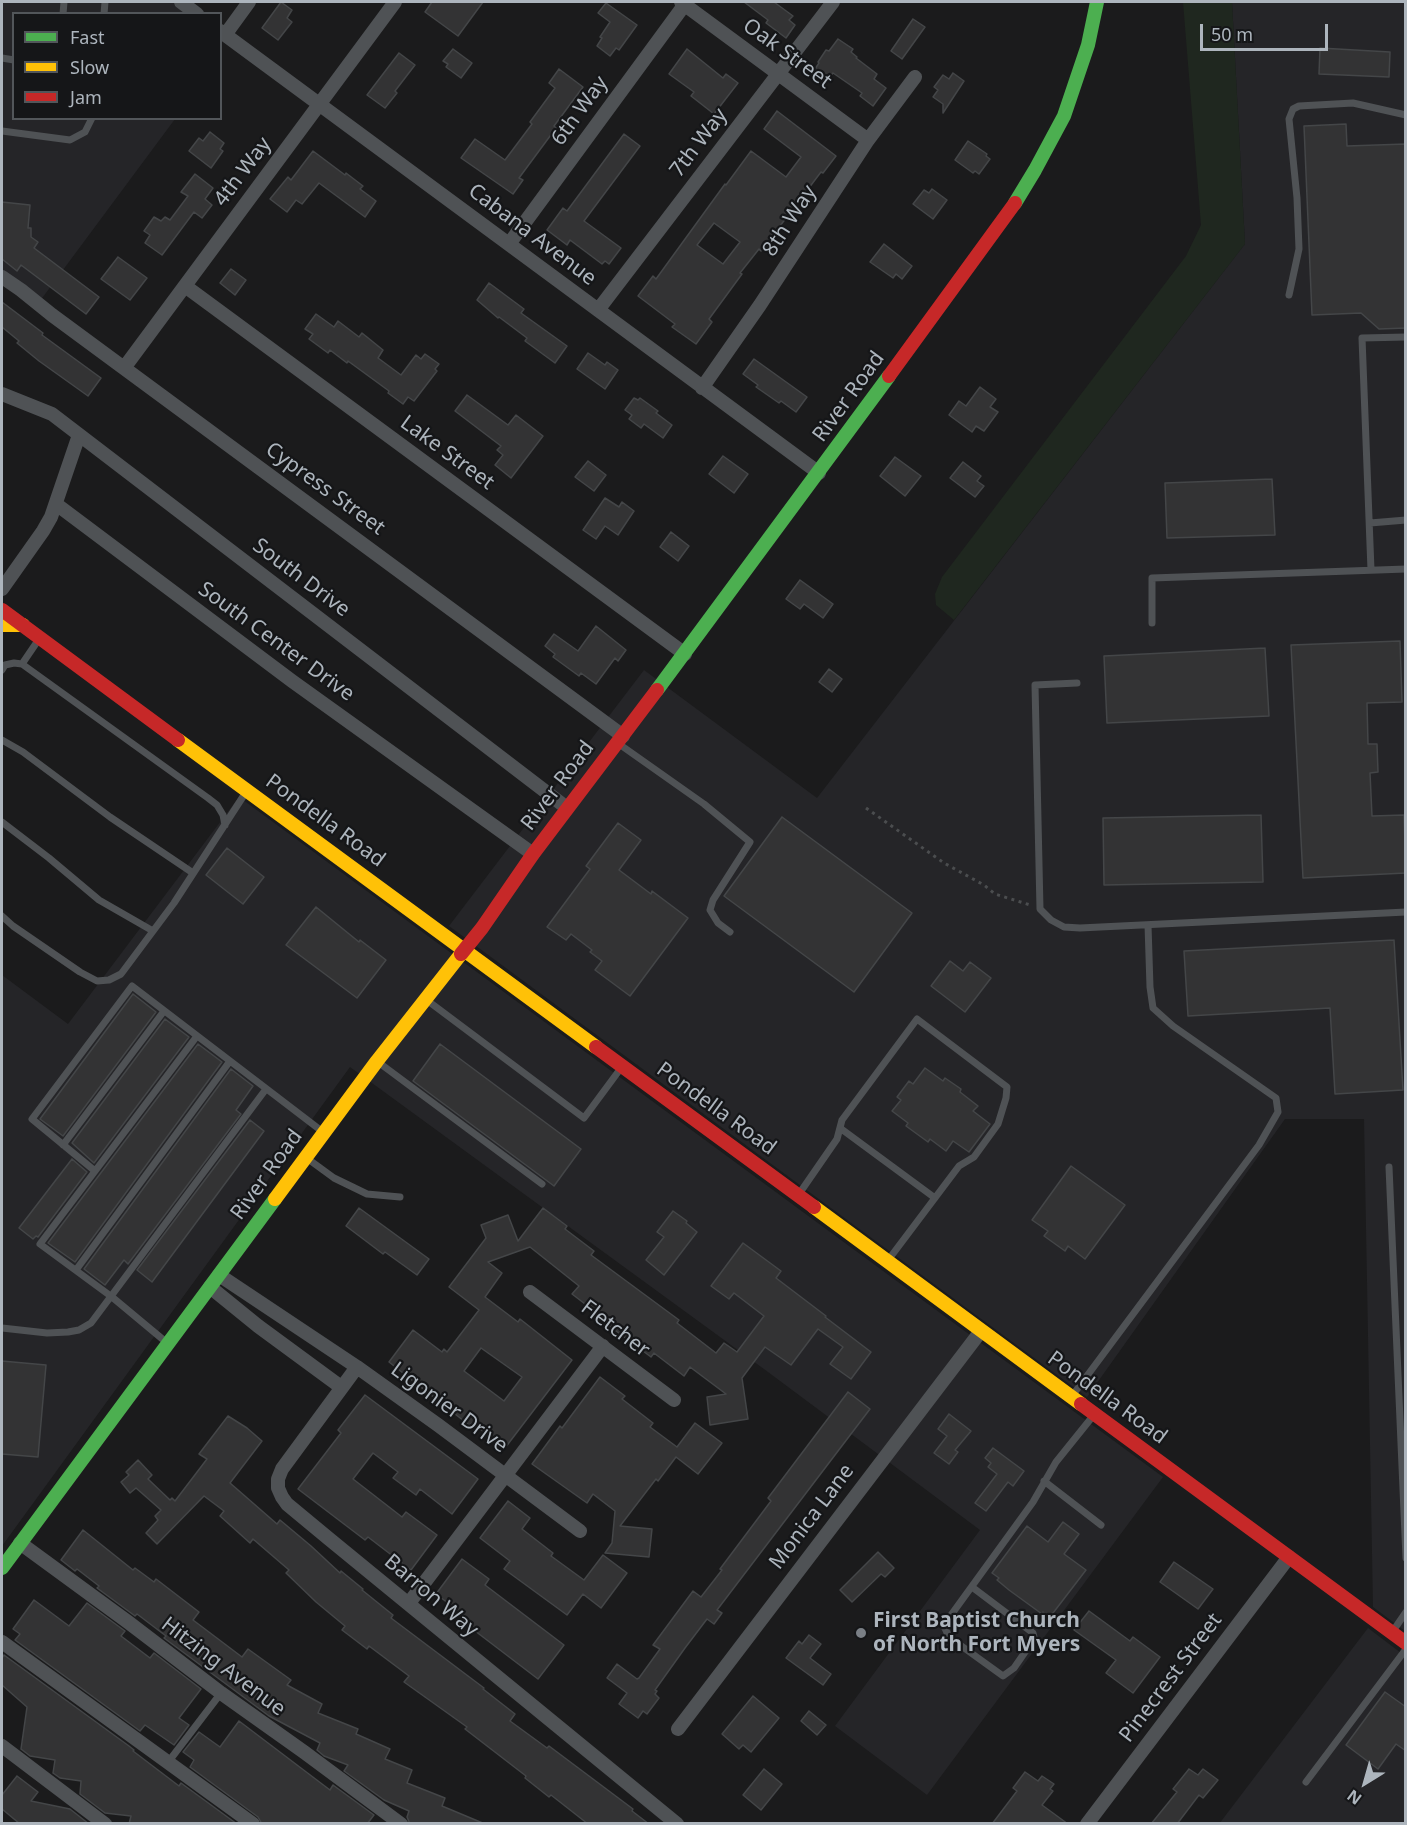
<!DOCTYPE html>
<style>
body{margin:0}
#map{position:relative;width:1407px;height:1825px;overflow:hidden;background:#1b1b1c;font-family:"Noto Sans",sans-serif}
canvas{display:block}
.frame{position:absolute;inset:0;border:3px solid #adb5bd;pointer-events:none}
.legend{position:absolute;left:12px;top:12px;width:210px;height:108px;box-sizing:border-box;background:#151618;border:2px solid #52565a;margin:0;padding:8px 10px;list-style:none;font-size:18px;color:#adb5bd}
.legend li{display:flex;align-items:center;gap:12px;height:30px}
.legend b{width:30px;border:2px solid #52565a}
.north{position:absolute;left:1335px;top:1753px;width:60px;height:60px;-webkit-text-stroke:4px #151618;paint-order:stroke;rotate:217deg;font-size:16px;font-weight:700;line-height:24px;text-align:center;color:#adb5bd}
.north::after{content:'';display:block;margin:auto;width:21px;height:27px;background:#adb5bd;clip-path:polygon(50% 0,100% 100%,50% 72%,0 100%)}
.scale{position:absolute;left:1200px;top:24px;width:128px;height:27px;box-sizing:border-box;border:3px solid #adb5bd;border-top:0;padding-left:8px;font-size:18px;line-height:21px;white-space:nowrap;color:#adb5bd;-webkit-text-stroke:4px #151618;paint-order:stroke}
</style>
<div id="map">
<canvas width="1407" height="1825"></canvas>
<div class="frame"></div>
<ul class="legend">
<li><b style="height:8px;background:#4caf50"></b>Fast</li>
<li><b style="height:8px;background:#ffc107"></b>Slow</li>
<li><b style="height:8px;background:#c62828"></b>Jam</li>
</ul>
<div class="north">N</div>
<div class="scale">50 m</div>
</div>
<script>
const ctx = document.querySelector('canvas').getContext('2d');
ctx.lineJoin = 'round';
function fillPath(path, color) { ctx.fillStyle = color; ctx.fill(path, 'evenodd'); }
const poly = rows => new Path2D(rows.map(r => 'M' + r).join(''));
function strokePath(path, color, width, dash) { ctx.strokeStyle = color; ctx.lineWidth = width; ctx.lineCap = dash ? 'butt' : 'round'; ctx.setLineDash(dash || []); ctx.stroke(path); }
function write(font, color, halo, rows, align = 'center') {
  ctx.font = font + ' "Noto Sans",sans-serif'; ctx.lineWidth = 4.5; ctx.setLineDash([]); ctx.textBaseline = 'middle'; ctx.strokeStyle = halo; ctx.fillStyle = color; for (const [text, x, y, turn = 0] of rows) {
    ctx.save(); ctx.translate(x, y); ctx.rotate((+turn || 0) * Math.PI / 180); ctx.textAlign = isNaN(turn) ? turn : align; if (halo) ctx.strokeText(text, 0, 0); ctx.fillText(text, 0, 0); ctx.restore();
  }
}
fillPath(poly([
 [2,2,177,2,193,13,14,14,14,118,175,119,37,305,2,279],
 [1232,2,1405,2,1405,1631,1373,1607,1364,1119,1285,1119,1087,1397,449,926,644,670,817,798,1245,244],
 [239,797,1163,1477,927,1795,835,1726,980,1530,768,1372,350,1067,2,1546,2,975,68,1024],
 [1368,1628,1405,1656,1405,1823,1219,1824]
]), '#252528');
fillPath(poly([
 [1183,2,1232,2,1245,244,954,620,936,605,935,594,942,577,1186,256,1201,225]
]), '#1f271f');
const building = poly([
 [281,2,292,10,287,18,292,22,278,40,262,28,281,2],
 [432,2,483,2,458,36,425,12,432,2],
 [744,2,774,2,793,16,789,20,795,25,786,38,766,23,768,20,744,2],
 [606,3,637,25,619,50,616,48,610,56,597,46,602,38,600,37,610,22,598,13,606,3],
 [913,19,925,27,902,59,891,51,913,19],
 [838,39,853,49,851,52,857,57,856,58,877,74,874,79,886,88,873,106,860,96,862,93,833,73,828,79,815,69,819,63,818,62,826,50,829,51,838,39],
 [1320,48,1390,52,1389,77,1319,74,1320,48],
 [453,49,472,63,461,78,446,67,448,64,443,61,453,49],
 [687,49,723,78,726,74,738,83,714,114,691,96,694,92,669,74,687,49],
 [399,53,415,65,395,91,397,93,385,108,367,95,399,53],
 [559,69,583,87,554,126,556,128,519,178,523,180,513,194,461,158,475,139,505,160,532,124,530,122,555,88,549,83,559,69],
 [953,73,964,81,943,113,943,104,933,97,938,90,934,87,943,75,949,79,953,73],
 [777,111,836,156,823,173,821,172,761,251,759,249,740,273,742,274,709,319,712,322,696,344,672,327,675,324,638,296,653,276,656,279,725,184,726,185,751,151,786,177,801,157,764,129,777,111],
 [714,223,740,242,723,264,697,245,714,223],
 [1346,124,1347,146,1406,144,1406,328,1379,329,1361,313,1312,315,1304,126,1346,124],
 [210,132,224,143,220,149,223,151,211,168,189,151,199,138,203,141,210,132],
 [624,134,640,146,584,221,621,248,609,264,605,261,602,264,570,240,567,245,547,230,563,208,567,211,624,134],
 [968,141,987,154,986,156,990,159,979,174,975,171,973,173,955,160,968,141],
 [313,151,345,175,346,173,363,186,360,189,376,201,365,217,319,183,302,204,296,200,287,212,270,199,288,177,291,180,313,151],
 [195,174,213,188,205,199,212,205,202,218,194,212,162,255,145,243,150,235,144,231,154,217,161,221,165,217,170,220,188,196,181,192,195,174],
 [932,189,947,200,933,219,913,204,924,190,929,193,932,189],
 [2,202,30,205,28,228,31,228,31,237,38,242,34,248,99,297,86,314,21,265,17,271,2,259,2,202],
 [884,244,912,266,902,279,896,274,893,278,870,262,884,244],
 [118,257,147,278,130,300,101,279,118,257],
 [231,269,246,280,235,295,220,283,231,269],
 [489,283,524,309,521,313,567,346,555,363,525,341,527,338,499,317,498,318,477,300,489,283],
 [2,302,43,333,42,335,101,378,88,396,39,361,17,343,19,341,2,327,2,302],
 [316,314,334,327,338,321,359,337,362,333,383,350,378,358,401,375,416,355,421,359,425,354,439,364,435,369,437,371,414,401,408,397,403,404,388,393,389,391,348,361,347,363,330,350,328,353,309,339,313,334,305,329,316,314],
 [588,353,605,365,607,362,618,370,605,389,577,369,588,353],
 [754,359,807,397,796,412,781,401,779,403,756,387,758,385,743,374,754,359],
 [980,387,996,399,990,407,998,412,984,431,976,426,972,432,949,415,959,401,966,406,980,387],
 [467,395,508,425,516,415,543,436,511,478,495,465,503,455,497,450,501,446,455,411,467,395],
 [634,398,638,400,640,398,658,411,656,413,672,425,663,438,644,424,641,428,629,419,632,415,625,410,634,398],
 [723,456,748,474,734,493,709,474,723,456],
 [895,457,921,476,905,496,880,476,895,457],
 [588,461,606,475,594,491,575,477,588,461],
 [963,462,981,476,977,481,984,486,975,497,950,478,963,462],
 [1272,479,1275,535,1167,538,1165,483,1272,479],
 [605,498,619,507,622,502,634,511,618,535,605,526,596,539,583,530,605,498],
 [671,532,689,546,678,561,660,547,671,532],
 [800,580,833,604,823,618,804,604,800,609,786,599,800,580],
 [596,626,626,650,618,661,615,658,596,684,581,673,579,676,553,657,555,654,545,646,554,634,578,651,596,626],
 [1400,641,1402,702,1367,703,1368,744,1377,744,1378,772,1370,773,1372,816,1404,815,1406,873,1303,878,1291,645,1400,641],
 [1265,648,1269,716,1107,723,1104,656,1265,648],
 [829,669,842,679,832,692,819,682,829,669],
 [1261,815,1263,882,1104,885,1103,818,1261,815],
 [782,817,912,913,854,992,724,896,782,817],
 [618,823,641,840,619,870,651,894,652,891,688,918,630,996,595,970,602,961,590,952,592,950,571,934,566,940,547,927,590,869,586,866,618,823],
 [227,848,264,877,243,904,206,875,227,848],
 [316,907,359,942,360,940,386,960,357,998,286,945,316,907],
 [1394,940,1403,1090,1335,1094,1330,1008,1188,1016,1184,951,1394,940],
 [950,961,963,971,970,962,991,978,965,1012,931,986,950,961],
 [133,994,156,1012,63,1136,40,1119,133,994],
 [165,1019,189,1037,94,1163,72,1143,165,1019],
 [198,1044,222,1062,75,1262,48,1243,198,1044],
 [440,1044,581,1149,554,1186,413,1081,440,1044],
 [925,1068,943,1081,945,1078,961,1089,960,1092,978,1106,973,1111,990,1124,969,1152,953,1141,946,1151,930,1139,928,1142,906,1126,908,1123,892,1111,901,1100,897,1097,909,1081,913,1084,925,1068],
 [231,1069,253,1086,236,1110,241,1114,128,1264,124,1260,105,1285,84,1269,231,1069],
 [250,1120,264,1131,152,1282,137,1270,250,1120],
 [72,1159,87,1172,38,1237,36,1236,33,1239,19,1228,72,1159],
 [1071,1166,1125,1205,1085,1259,1068,1246,1065,1251,1044,1236,1048,1231,1032,1220,1071,1166],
 [359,1208,429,1259,417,1275,385,1252,383,1254,346,1226,359,1208],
 [543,1208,567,1226,565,1229,594,1251,591,1255,679,1320,677,1323,716,1353,724,1343,737,1352,764,1316,734,1293,729,1299,711,1286,743,1243,781,1271,776,1278,826,1316,825,1317,871,1352,851,1379,830,1364,843,1347,818,1329,791,1365,765,1347,742,1378,748,1419,710,1425,707,1397,726,1394,690,1367,684,1376,654,1353,651,1357,600,1319,602,1317,572,1294,579,1286,530,1247,488,1262,502,1273,485,1297,518,1322,520,1319,572,1360,505,1448,472,1423,469,1425,389,1362,413,1330,442,1352,444,1349,447,1352,479,1310,449,1287,486,1238,481,1225,508,1215,518,1241,543,1208],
 [481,1348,522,1377,504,1401,464,1371,481,1348],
 [673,1211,687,1221,686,1223,697,1232,664,1275,646,1260,664,1237,657,1232,673,1211],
 [2,1361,46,1365,38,1457,2,1454,2,1361],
 [600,1377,625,1396,622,1399,653,1423,650,1427,677,1447,695,1423,722,1443,698,1474,676,1457,658,1481,656,1479,620,1526,652,1529,649,1557,605,1553,612,1543,615,1511,593,1494,587,1503,532,1464,560,1426,562,1428,600,1377],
 [848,1392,870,1409,717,1610,722,1613,714,1624,707,1619,685,1648,655,1690,657,1691,655,1694,659,1698,647,1714,643,1711,638,1718,619,1704,627,1693,607,1678,617,1664,637,1679,639,1678,660,1649,653,1645,693,1591,701,1597,722,1570,720,1569,771,1501,768,1498,848,1392],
 [365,1395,478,1479,452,1514,420,1489,416,1495,393,1478,398,1472,373,1453,353,1479,402,1517,406,1512,437,1535,411,1570,368,1537,365,1540,298,1489,341,1433,338,1430,365,1395],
 [949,1414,971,1431,955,1450,958,1452,949,1464,934,1453,947,1436,938,1429,949,1414],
 [228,1416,247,1428,262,1441,230,1483,277,1524,280,1520,311,1546,340,1573,341,1571,363,1589,362,1590,393,1615,391,1618,484,1688,483,1689,515,1714,510,1721,547,1748,549,1746,633,1809,632,1811,649,1824,588,1824,551,1795,549,1797,525,1778,526,1776,465,1729,467,1727,404,1682,409,1676,369,1646,367,1649,342,1630,345,1626,316,1602,286,1573,289,1570,253,1539,250,1543,220,1516,224,1511,204,1496,157,1544,146,1533,158,1520,155,1516,161,1510,136,1488,130,1493,121,1482,129,1475,126,1472,138,1460,152,1475,148,1479,170,1500,172,1498,175,1501,207,1459,199,1454,228,1416],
 [993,1448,1024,1471,1013,1486,1008,1482,986,1511,975,1503,997,1474,988,1467,991,1463,985,1458,993,1448],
 [508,1501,530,1518,522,1529,553,1553,551,1556,584,1580,603,1555,627,1573,601,1608,583,1594,567,1615,504,1569,510,1561,480,1538,508,1501],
 [1063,1522,1079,1534,1064,1554,1086,1570,1050,1617,1043,1612,1042,1614,1009,1590,997,1580,999,1578,992,1573,1027,1526,1048,1542,1063,1522],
 [83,1530,133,1570,135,1568,154,1582,156,1579,199,1612,193,1620,242,1657,248,1649,291,1680,287,1685,322,1704,318,1713,358,1729,356,1734,390,1749,385,1759,412,1770,407,1783,445,1798,442,1806,485,1824,410,1824,407,1817,409,1811,384,1800,344,1771,348,1765,324,1756,317,1750,320,1743,269,1716,164,1638,166,1636,137,1614,135,1616,97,1588,99,1586,77,1569,75,1571,61,1560,83,1530],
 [878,1552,894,1568,885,1577,881,1574,852,1602,840,1590,878,1552],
 [462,1559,489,1579,485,1585,564,1645,538,1679,462,1621,465,1616,436,1594,462,1559],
 [1174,1562,1213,1589,1198,1609,1160,1582,1174,1562],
 [34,1600,69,1626,87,1603,125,1631,121,1636,150,1658,154,1653,201,1689,179,1718,189,1725,174,1745,145,1725,140,1731,15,1640,20,1634,13,1629,34,1600],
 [1089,1611,1130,1641,1133,1637,1160,1657,1133,1693,1106,1673,1116,1660,1074,1630,1089,1611],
 [809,1635,821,1644,810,1658,831,1674,823,1685,786,1658,799,1641,802,1644,809,1635],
 [4,1655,129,1746,134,1750,133,1751,179,1786,181,1783,237,1824,129,1824,131,1816,105,1813,80,1794,81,1781,60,1778,53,1773,55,1760,30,1756,21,1749,27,1707,2,1685,2,1658,4,1655],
 [1385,1692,1406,1707,1406,1751,1396,1744,1378,1769,1346,1745,1385,1692],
 [753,1696,779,1718,751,1752,743,1745,739,1749,722,1734,753,1696],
 [809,1711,826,1725,817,1735,801,1721,809,1711],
 [239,1721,330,1790,333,1785,374,1815,367,1824,262,1824,258,1817,190,1767,194,1760,183,1752,199,1732,220,1747,239,1721],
 [764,1769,782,1784,761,1810,743,1795,764,1769],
 [1189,1769,1198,1775,1203,1769,1218,1780,1203,1798,1199,1795,1177,1824,1151,1824,1177,1792,1173,1789,1189,1769],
 [1025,1772,1038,1781,1042,1776,1054,1784,1050,1789,1053,1791,1042,1805,1068,1824,992,1824,1017,1791,1013,1788,1025,1772],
 [17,1776,38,1792,31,1801,70,1809,89,1824,20,1824,2,1809,2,1795,17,1776]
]);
fillPath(building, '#333334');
strokePath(building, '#444648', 1.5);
strokePath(poly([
 [866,808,944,863,984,885,995,894,1030,905]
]), '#4b4d4f', 3, [3, 4.5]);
strokePath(poly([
 [63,14,64,2],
 [104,14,105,2],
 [2,58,14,60],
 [2,131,70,140,85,132,92,118],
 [1289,295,1299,249,1297,198,1289,119,1293,109,1299,106,1353,103,1406,115],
 [1370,523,1406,520],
 [1371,570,1362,338,1406,337],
 [1152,623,1152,578,1406,569],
 [22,664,39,639],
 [2,670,5,665,14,663,22,664,208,798,217,805,223,815,225,825],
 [1077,683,1035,685,1040,909,1051,920,1064,927,1080,928,1406,912],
 [2,740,23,752,110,817,193,873],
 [619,744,704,804,750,842,713,900,710,910,718,923,730,932],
 [2,822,49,858,99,900,153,931],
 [2,916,13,926,80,972,97,981,109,980,121,974,174,903,246,792],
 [428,1001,584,1118,621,1068],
 [378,1062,542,1184],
 [840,1128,935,1198],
 [63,1145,164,1011],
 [308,1159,334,1178,367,1194,400,1197],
 [1389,1167,1406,1558],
 [95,1171,32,1119,132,986,323,1132],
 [799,1194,837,1139,842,1120,917,1019,1007,1087,1006,1098,998,1124,974,1157,959,1166,889,1259],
 [76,1270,230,1061],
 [2,1328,47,1333,68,1332,79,1330,91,1323,266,1089],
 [166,1342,112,1297,40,1244,197,1036],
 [1072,1396,1259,1145,1278,1112,1276,1098,1173,1026,1153,1008,1150,987,1148,925],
 [1044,1481,1101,1525],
 [972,1587,1033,1633,1034,1637,1032,1642,1014,1668,1003,1676,949,1637,944,1626,946,1622,1033,1502,1056,1462,1093,1416],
 [1393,1631,1406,1612],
 [169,1761,221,1693],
 [1306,1782,1406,1649]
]), '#4f5255', 7);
strokePath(poly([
 [181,2,197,14],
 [681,2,868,140],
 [220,31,819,473],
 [225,35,249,2],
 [509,244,685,4],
 [2,277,21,290,52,315,623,736],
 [185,286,685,654],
 [598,310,833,2],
 [124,368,395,2],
 [702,388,760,305,868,140,915,77],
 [2,394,52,414,567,808],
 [56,504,292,681,533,854],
 [2,589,43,531,51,517,79,435],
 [219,1275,357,1367,438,1425,580,1531],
 [210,1287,258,1326,341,1387],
 [530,1292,674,1400],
 [357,1367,282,1469,278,1479,278,1488,282,1497,287,1504,328,1538,677,1824],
 [20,1543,128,1622,221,1693,304,1752,401,1824],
 [409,1603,603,1346],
 [2,1642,253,1824],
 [678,1729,981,1331],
 [2,1746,105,1824],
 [1087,1824,1289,1557]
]), '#4f5255', 14);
strokePath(poly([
 [1015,203,1035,170,1064,116,1088,45,1097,2],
 [657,690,889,376],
 [2,1568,275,1199]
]), '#4caf50', 14);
strokePath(poly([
 [2,625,23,625],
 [178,740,596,1047],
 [275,1199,377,1061,461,954],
 [814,1207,1081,1404]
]), '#ffc107', 14);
strokePath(poly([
 [889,376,1015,203],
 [2,610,178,740],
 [461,954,482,928,533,854,657,690],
 [596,1047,814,1207],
 [1081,1404,1406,1643]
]), '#c62828', 14);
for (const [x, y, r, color] of [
 [861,1633,6,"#7a7f85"]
]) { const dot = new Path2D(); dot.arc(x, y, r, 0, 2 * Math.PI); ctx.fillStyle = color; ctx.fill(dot); strokePath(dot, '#151618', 2); }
write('21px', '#adb5bd', '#151618', [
 ["Oak Street",787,54,36],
 ["6th Way",580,111,-54],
 ["7th Way",699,143,-53],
 ["4th Way",243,172,-53],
 ["8th Way",790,221,-57],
 ["Cabana Avenue",532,235,37],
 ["River Road",849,397,-54],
 ["Lake Street",447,453,36],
 ["Cypress Street",325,489,36],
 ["South Drive",301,578,37],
 ["South Center Drive",276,642,36],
 ["River Road",558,786,-53],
 ["Pondella Road",325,821,36],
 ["Pondella Road",716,1109,36],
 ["River Road",267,1175,-54],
 ["Fletcher",615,1329,37],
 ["Pondella Road",1107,1398,36],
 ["Ligonier Drive",449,1408,36],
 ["Monica Lane",812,1517,-53],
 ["Barron Way",431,1596,40],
 ["Hitzing Avenue",223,1667,37],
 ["Pinecrest Street",1171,1678,-53]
]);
write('bold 21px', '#adb5bd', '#151618', [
 ["First Baptist Church",873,1621],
 ["of North Fort Myers",873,1645]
], 'left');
</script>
